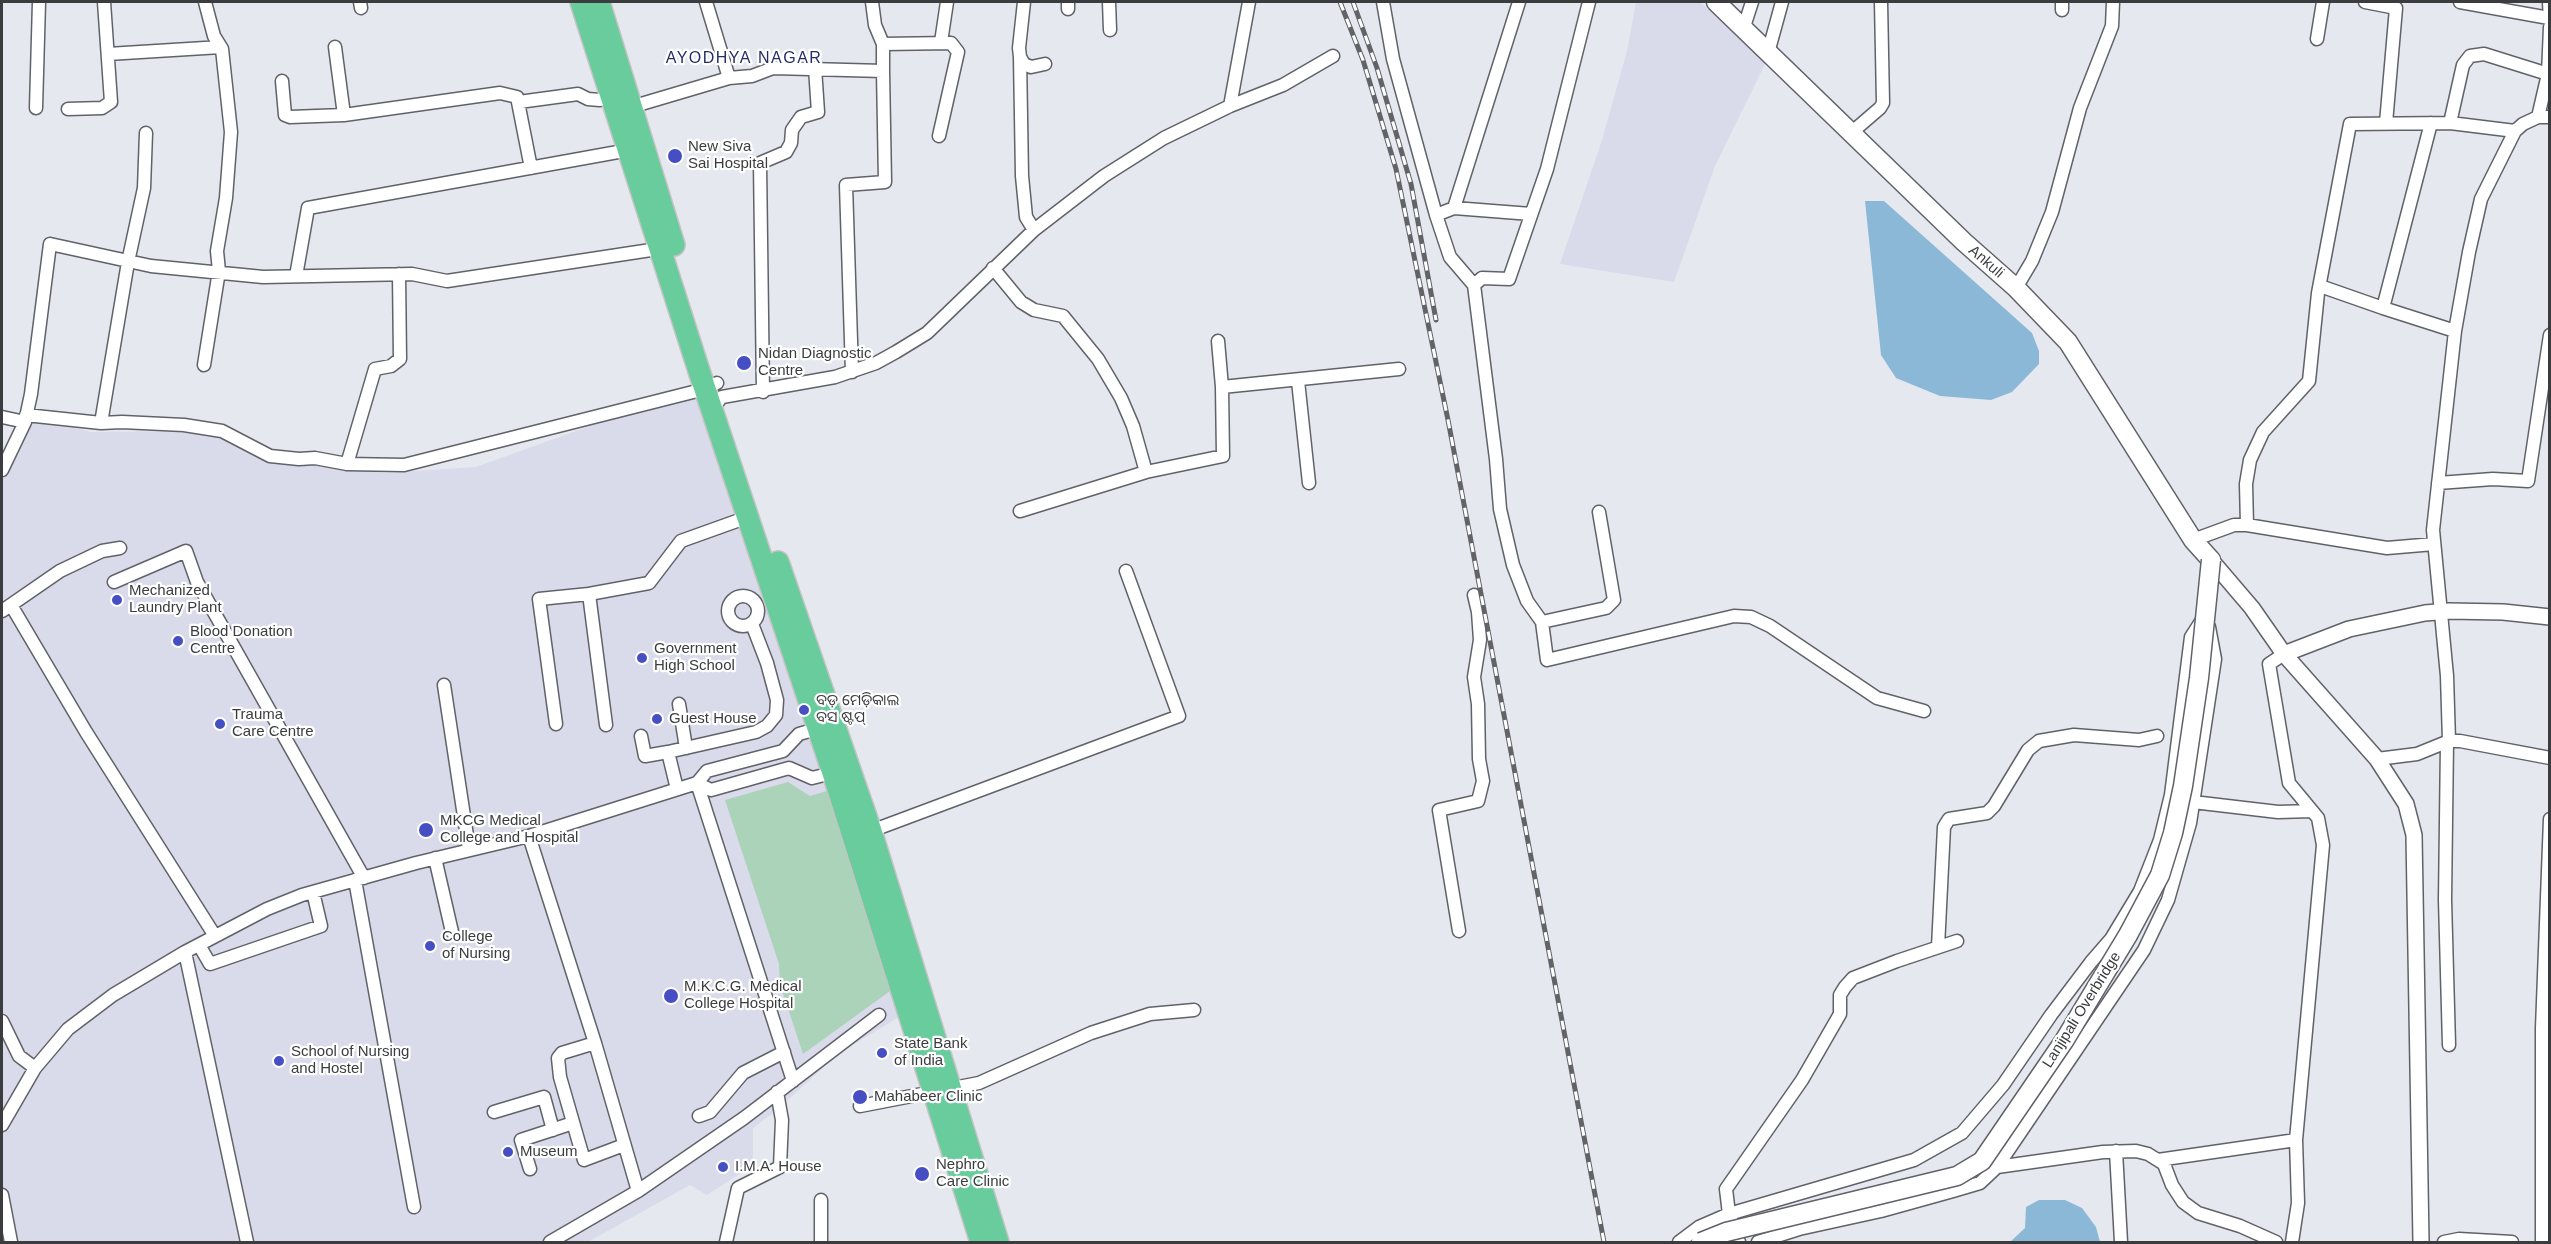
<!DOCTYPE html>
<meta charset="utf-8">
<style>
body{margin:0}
#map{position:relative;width:2551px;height:1244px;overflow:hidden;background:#e6e8ef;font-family:Helvetica,sans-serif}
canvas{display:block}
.frame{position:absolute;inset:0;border:3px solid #3b3c3e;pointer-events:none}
</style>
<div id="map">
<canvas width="2551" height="1244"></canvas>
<div class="frame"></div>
</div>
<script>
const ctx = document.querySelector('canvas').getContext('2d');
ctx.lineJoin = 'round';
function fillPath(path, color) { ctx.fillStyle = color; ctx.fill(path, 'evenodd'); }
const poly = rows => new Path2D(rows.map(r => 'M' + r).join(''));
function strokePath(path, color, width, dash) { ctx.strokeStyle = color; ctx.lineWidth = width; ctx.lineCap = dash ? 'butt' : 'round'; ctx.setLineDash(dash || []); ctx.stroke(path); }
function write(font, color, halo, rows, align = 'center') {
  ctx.font = font + ' Helvetica,"Noto Sans Oriya",sans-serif'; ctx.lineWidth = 4.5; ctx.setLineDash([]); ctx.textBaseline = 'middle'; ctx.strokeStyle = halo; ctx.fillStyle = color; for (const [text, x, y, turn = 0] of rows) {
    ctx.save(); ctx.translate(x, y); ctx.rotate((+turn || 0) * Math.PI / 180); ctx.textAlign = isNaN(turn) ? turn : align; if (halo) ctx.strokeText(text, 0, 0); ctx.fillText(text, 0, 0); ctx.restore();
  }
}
fillPath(poly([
 [1636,2,1700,2,1766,62,1715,166,1674,282,1560,264,1602,140,1627,51],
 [701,386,911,1010,839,1053,777,1110,753,1128,753,1165,707,1195,690,1185,588,1242,2,1242,2,476,31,416,91,432,169,431,221,437,262,458,384,473,476,467]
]), '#d9dbea');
fillPath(poly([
 [788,782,810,796,830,790,897,986,803,1054,780,984,779,964,725,800]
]), '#abd3b9');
fillPath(poly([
 [1865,201,1884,201,2032,333,2039,351,2039,364,2012,392,1991,400,1940,396,1896,378,1881,355],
 [2039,1200,2065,1200,2082,1208,2096,1227,2100,1242,2010,1242,2025,1228,2026,1207]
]), '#8cb8d8');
const minor = poly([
 [360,2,361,8],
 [706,2,729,78],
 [1024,2,1019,48,1020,57,1024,64,1031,67,1045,64],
 [1109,2,1110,30],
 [1383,2,1393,59,1436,215,1450,257,1474,285],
 [1589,2,1547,169,1509,279,1482,278,1474,285,1496,459,1500,509,1513,565,1527,601,1542,622,1547,660,1734,616,1751,617,1770,626,1877,698,1924,711],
 [2365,2,2396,8,2386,123],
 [2460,2,2549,18],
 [2549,2,2550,21],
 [1068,9,1068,2],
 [2062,10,2062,2],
 [1743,30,1752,2],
 [2317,39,2323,2],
 [941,42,947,2],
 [883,44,951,43,958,52,939,136],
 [335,47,344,115],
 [1768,53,1782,2],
 [108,54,221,47],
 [1020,57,1022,176,1026,217,1034,230],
 [282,81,285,115,290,117,344,115,500,93,517,97,531,168],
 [519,102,578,94,588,99,600,100,611,94],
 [1230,106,1249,2],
 [631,107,729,78,752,76,773,68,883,71,883,44,875,25,872,2],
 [36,108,39,2],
 [68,109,102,108,111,102,104,2],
 [2538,117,2548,74,2550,27],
 [2450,123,2463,65,2470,56,2484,54,2548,74],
 [1851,133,1880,108,1883,103,1881,2],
 [1454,208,1519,2],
 [1436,215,1454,208,1531,214],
 [993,268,1021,302,1034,310,1063,316,1098,359,1121,398,1133,426,1146,472],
 [296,276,308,208,629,150],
 [2320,286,2383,308,2431,123],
 [2016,288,2032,261,2052,212,2080,108,2112,26,2113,2],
 [2383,308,2455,331],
 [1218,341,1222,387],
 [204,365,219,271,217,251,226,198,231,132,222,49,214,36,205,2],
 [852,372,846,185,885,182,883,71],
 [1298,381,1309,483],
 [763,392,760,163,786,152,791,143,792,130,801,117,818,112,815,68],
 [712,409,722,397,835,377,876,363,896,352,927,333,1034,230,1104,176,1164,138,1230,106,1283,85,1333,56],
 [26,415,101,423,122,422,184,425,222,431,270,456,299,459,315,458,347,464,404,465,705,389,717,383],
 [2,417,25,422],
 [101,423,128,262,144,188,146,133],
 [347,464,375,369,391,366,400,359,399,274],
 [2,470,25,422,31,394,50,244,151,266,263,277,412,274,447,281,664,248],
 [2438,483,2493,479,2528,481,2550,335],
 [1020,511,1146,472,1223,456,1222,387,1399,369],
 [2247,525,2246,484,2250,460,2263,432,2309,381,2318,293,2350,124,2450,123,2515,131],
 [2193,540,2234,525,2247,525,2387,548,2434,544],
 [114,582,186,551,197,582,364,878],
 [589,594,649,583,681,541,748,517],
 '728 611a15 15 0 1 1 30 0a15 15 0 1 1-30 0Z',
 [11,605,86,732,215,936],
 [2,611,60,571,102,551,120,548],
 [1542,622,1606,608,1614,600,1599,512],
 [2284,654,2269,664,2289,783,2318,818,2323,845,2296,1140,2298,1203,2292,1242],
 [444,685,469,849],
 [679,704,686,748],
 [556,724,539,599,589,594,606,725],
 [641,736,645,756,668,752],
 [2449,741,2447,676,2433,530,2455,331,2469,252,2481,199,2515,131,2523,124,2538,117,2550,117],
 [2447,742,2445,900,2449,1045],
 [2377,759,2417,754,2449,741,2460,741,2550,758],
 [697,783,793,1081],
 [697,783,711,790,789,768,812,778,836,772],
 [697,783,707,771,783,751,799,734,823,727],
 [677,789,668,752,756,732,767,726,776,715,777,700,767,663,752,624],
 [2193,802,2278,812,2312,811],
 [871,831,1179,716,1126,571],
 [529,836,595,1043,638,1191],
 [435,858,452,932],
 [355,880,414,1207],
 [1459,931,1439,810,1478,801,1483,781,1479,759,1478,704,1474,677,1480,640,1478,612,1474,595],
 [199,945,210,964,321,926,313,892],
 [1938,947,1944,827,1949,819,1987,813,1994,806,2028,750,2039,741,2074,735,2139,740,2157,736],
 [185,952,247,1242],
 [2,1021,19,1056,35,1068],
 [595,1043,562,1053,558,1058,560,1077,581,1150,584,1160,624,1145],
 [860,1106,979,1083,1091,1033,1150,1014,1194,1010],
 [494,1112,544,1097,553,1130],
 [699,1116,710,1112,743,1073,784,1052],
 [2,1125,35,1068,68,1029,113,995,185,952,267,909,302,895,416,863,529,836,697,783],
 [2116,1151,2121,1242],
 [2158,1160,2296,1140],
 [1997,1167,2103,1152,2136,1151,2148,1154,2164,1164,2172,1185,2183,1202,2198,1213,2240,1226,2276,1242],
 [530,1169,521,1140,573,1123],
 [2,1195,11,1242],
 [821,1200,821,1242],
 [550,1242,638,1191,744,1118,879,1015],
 [726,1242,738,1188,780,1167,782,1120,777,1092],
 [1679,1242,1699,1227,1729,1214,1914,1160,1962,1133,2003,1085,2051,1015,2091,962,2111,939,2140,891,2160,840,2171,795,2191,637,2202,620],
 [1739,1242,1729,1214,1726,1189,1802,1080,1840,1014,1840,995,1845,987,1853,978,1897,961,1957,941],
 [1758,1242,1799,1229,1881,1211,1953,1191,1980,1183,1997,1167,2144,950,2168,900,2190,823,2215,659,2209,627],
 [2444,1242,2459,1239,2512,1242],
 [2542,1242,2542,1028,2550,819]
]);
const tertiary = poly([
 [2211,560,2252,608,2284,654,2377,759,2406,804,2414,835,2421,1242],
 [2284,654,2349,629,2425,613,2449,611,2503,612,2550,617]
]);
const secondary = poly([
 [1716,2,1964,242,2016,288,2068,342,2193,540,2211,560]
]);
const trunk = poly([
 [581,2,700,374,833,773,981,1242],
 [599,2,674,245],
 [778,562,871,831,998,1242]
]);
strokePath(minor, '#616269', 15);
strokePath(tertiary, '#616269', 18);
strokePath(secondary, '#616269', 21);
strokePath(trunk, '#c4c4c5', 24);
strokePath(minor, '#fff', 12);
strokePath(tertiary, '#fff', 15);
strokePath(secondary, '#fff', 18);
strokePath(trunk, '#68cc9c', 21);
const rail = poly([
 [1340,2,1363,60,1396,169,1448,420,1604,1242],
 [1353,2,1377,68,1411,184,1436,320]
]);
strokePath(rail, '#616366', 5);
strokePath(rail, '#fff', 3, [9]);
const secondaryBridge = poly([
 [1701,1242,1726,1232,1957,1176,1982,1161,2064,1041,2128,935,2160,875,2173,833,2183,786,2199,678,2211,560]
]);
strokePath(secondaryBridge, '#616269', 21, []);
strokePath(secondaryBridge, '#fff', 18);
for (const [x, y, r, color] of [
 [675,156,8,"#454ec3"],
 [744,363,8,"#454ec3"],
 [117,600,6,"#454ec3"],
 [178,641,6,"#454ec3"],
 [642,658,6,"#454ec3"],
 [804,710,6,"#454ec3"],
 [657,719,6,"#454ec3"],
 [220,724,6,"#454ec3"],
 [426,830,8,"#454ec3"],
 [430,946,6,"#454ec3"],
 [671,996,8,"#454ec3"],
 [882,1053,6,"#454ec3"],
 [279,1061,6,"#454ec3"],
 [860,1097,8,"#454ec3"],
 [508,1152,6,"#454ec3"],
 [723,1167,6,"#454ec3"],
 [922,1174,8,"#454ec3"]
]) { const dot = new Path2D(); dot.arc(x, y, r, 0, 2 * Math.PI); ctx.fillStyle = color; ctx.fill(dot); strokePath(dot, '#fff', 2); }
write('15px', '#3b3c3e', '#fff', [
 ["New Siva",688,147],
 ["Sai Hospital",688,164],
 ["Nidan Diagnostic",758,354],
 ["Centre",758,371],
 ["Mechanized",129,591],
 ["Laundry Plant",129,608],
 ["Blood Donation",190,632],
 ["Centre",190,649],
 ["Government",654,649],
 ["High School",654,666],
 ["ବଡ଼ ମେଡ଼ିକାଲ",816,701],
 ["ବସ ଷ୍ଟପ୍",816,718],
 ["Trauma",232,715],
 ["Care Centre",232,732],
 ["Guest House",669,719],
 ["MKCG Medical",440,821],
 ["College and Hospital",440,838],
 ["College",442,937],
 ["of Nursing",442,954],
 ["M.K.C.G. Medical",684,987],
 ["College Hospital",684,1004],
 ["State Bank",894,1044],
 ["of India",894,1061],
 ["School of Nursing",291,1052],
 ["and Hostel",291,1069],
 ["Mahabeer Clinic",874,1097],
 ["Museum",520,1152],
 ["Nephro",936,1165],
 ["Care Clinic",936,1182],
 ["I.M.A. House",735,1167]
], 'left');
write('15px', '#3b3c3e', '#fff', [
 ["Ankuli",1986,262,41],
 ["Lanjipali Overbridge",2082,1010,-58]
]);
ctx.letterSpacing = '1.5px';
write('16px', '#272d67', '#fff', [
 ["AYODHYA NAGAR",744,59]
]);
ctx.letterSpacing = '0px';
</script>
